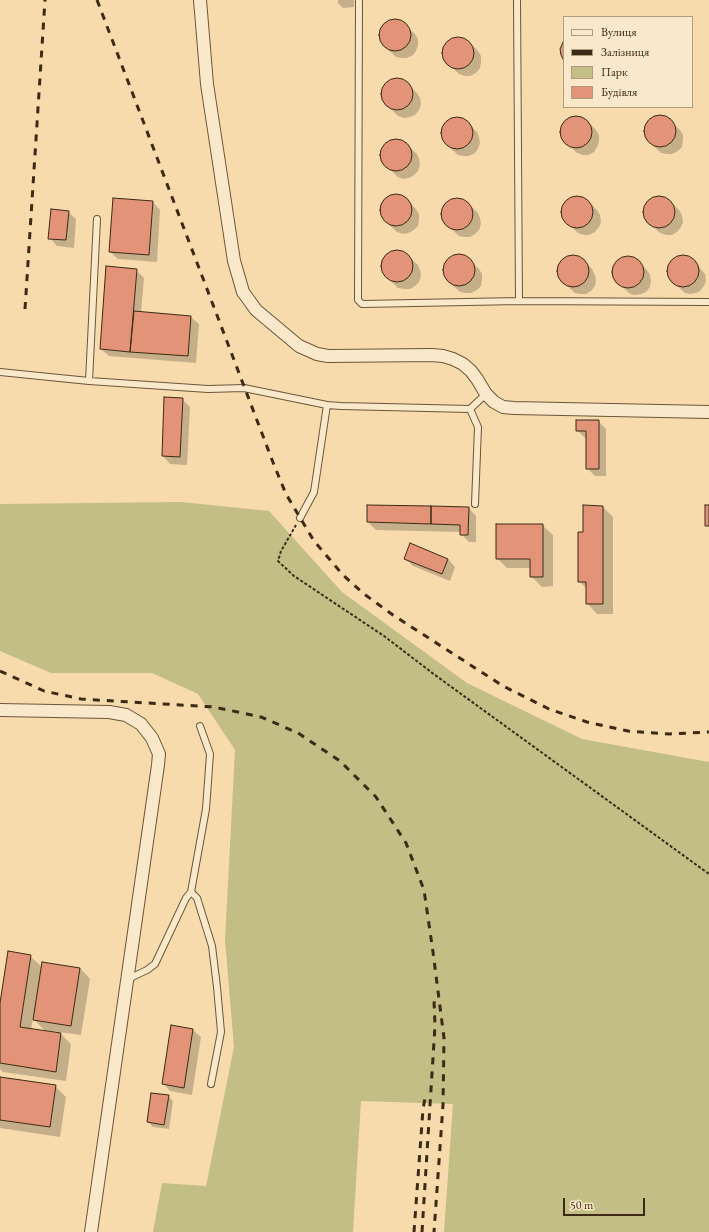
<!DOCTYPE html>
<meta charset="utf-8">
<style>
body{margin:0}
#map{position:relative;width:709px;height:1232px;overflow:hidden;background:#f7dbad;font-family:"EB Garamond",serif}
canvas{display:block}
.legend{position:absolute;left:563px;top:16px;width:130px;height:92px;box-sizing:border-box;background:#fae8ca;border:1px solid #ae9c81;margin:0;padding:5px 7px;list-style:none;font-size:12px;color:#3c2a14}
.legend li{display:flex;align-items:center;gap:8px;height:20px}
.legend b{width:20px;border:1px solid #ae9c81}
.scale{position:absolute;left:563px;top:1198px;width:82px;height:18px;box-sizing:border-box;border:2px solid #3c2a14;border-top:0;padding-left:5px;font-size:12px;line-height:14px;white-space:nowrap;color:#3c2a14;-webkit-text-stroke:3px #fae8ca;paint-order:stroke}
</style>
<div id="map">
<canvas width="709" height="1232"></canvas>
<ul class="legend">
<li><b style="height:5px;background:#fae8ca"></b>Вулиця</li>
<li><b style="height:5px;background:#3c2a14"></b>Залізниця</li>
<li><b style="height:11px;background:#c2be86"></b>Парк</li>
<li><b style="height:11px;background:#e29378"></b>Будівля</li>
</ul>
<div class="scale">50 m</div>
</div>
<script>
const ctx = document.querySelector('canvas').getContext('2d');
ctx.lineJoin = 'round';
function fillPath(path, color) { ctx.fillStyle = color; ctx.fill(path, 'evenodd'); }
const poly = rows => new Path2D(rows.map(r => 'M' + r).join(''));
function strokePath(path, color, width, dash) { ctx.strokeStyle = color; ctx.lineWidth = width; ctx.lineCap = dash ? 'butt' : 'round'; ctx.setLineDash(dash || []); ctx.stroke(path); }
fillPath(poly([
 [181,502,269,511,342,592,467,683,582,739,709,762,709,1232,444,1232,453,1104,361,1101,353,1232,153,1232,162,1183,206,1186,234,1047,225,940,235,750,198,694,152,673,51,673,0,651,0,504]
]), '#c2be86');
fillPath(poly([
 [338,0,354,0,354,7,343,8,338,3],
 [390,20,396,20,402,22,415,34,418,39,418,45,416,51,413,55,407,58,402,58,396,57,383,45,380,39,380,33,381,28,385,23],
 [459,37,466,39,478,51,481,56,481,63,480,68,476,73,470,76,465,76,459,74,446,62,443,57,443,51,445,45,448,41,454,38],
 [399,79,405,81,417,93,420,98,421,104,419,110,415,115,410,117,404,118,398,116,386,104,383,99,382,93,384,87,388,83,393,80],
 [577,116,583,118,588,122,596,130,599,135,599,142,597,147,594,152,588,155,583,155,577,153,564,141,561,136,561,130,562,124,566,120,571,117],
 [656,116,661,116,667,118,680,130,683,135,683,141,682,147,678,151,672,154,667,154,661,153,648,141,645,135,645,130,647,124,650,119],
 [452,118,458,118,464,120,477,132,479,137,480,143,478,149,475,153,469,156,463,156,458,155,445,143,442,137,441,132,443,126,447,121],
 [398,140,404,142,408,146,417,154,419,159,420,165,418,171,414,175,409,178,403,179,398,177,385,165,382,160,381,154,383,148,387,143,392,141],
 [397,195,404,197,416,209,419,214,419,220,418,226,414,230,408,233,403,234,397,232,384,220,381,215,381,209,383,203,386,198,391,196],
 [578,196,584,198,589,202,597,210,600,215,601,222,599,227,595,232,589,235,584,235,578,233,565,221,562,216,562,210,563,204,567,200,572,197],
 [655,197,661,197,667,198,679,210,682,215,683,222,681,227,677,232,672,235,666,235,660,233,647,221,645,216,644,210,646,204,649,200],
 [453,199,459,199,465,201,478,213,480,218,481,224,479,230,475,234,470,237,464,237,459,236,446,224,443,218,442,213,444,207,448,202],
 [153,202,160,210,157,262,118,259,110,252],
 [68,212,76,219,74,248,57,246,50,238],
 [393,251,399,251,405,253,418,265,420,270,421,276,419,282,415,286,410,289,404,289,398,288,386,276,383,270,382,265,384,259,388,254],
 [455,255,460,255,466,257,479,269,482,274,482,280,481,286,477,290,471,293,466,293,460,292,447,280,444,274,444,268,446,263,449,258],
 [574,256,579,258,584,261,592,269,595,275,596,281,595,286,591,291,586,294,580,294,575,293,562,281,559,276,558,270,560,265,563,260,568,257],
 [683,256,689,258,694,261,705,274,706,281,704,286,700,291,696,293,690,294,685,293,672,281,669,276,668,270,669,264,673,260,678,257],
 [629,257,635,258,647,270,650,275,651,281,650,287,646,292,641,294,635,295,630,294,617,282,614,277,613,271,615,265,618,260,623,258],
 [136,270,144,278,141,313,191,317,199,324,196,363,109,356,101,349],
 [165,398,182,399,190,407,187,465,170,464,163,456],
 [598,421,606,429,606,476,595,476,587,468,587,438,585,438,577,430],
 [603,507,613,517,613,614,597,614,587,603,587,589,579,581,584,533],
 [469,508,476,516,476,542,469,542,461,534,461,532,376,530,368,522],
 [542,525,553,535,553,586,542,587,531,576,531,568,507,568,497,558],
 [405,558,448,559,455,567,450,581,413,566],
 [30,956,42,967,80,968,90,979,81,1035,44,1030,33,1018,31,1030,61,1034,71,1044,66,1081,3,1072,0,1069,0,1010],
 [171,1026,193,1030,201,1037,192,1095,170,1091,163,1083],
 [0,1078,55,1086,66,1097,60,1137,0,1128],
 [168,1096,173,1101,169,1129,153,1127,148,1122]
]), '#0003');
const building = poly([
 '379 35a16 16 0 1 1 32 0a16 16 0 1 1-32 0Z',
 '442 53a16 16 0 1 1 32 0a16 16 0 1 1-32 0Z',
 [564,40,564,61,561,55,560,49,564,40],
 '381 94a16 16 0 1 1 32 0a16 16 0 1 1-32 0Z',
 '644 131a16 16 0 1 1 32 0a16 16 0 1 1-32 0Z',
 '560 132a16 16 0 1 1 32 0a16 16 0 1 1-32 0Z',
 '441 133a16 16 0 1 1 32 0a16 16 0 1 1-32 0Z',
 '380 155a16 16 0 1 1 32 0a16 16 0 1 1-32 0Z',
 '380 210a16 16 0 1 1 32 0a16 16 0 1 1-32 0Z',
 '561 212a16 16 0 1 1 32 0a16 16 0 1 1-32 0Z',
 '643 212a16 16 0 1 1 32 0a16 16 0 1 1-32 0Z',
 '441 214a16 16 0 1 1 32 0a16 16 0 1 1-32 0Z',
 [113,198,153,201,149,255,109,252,113,198],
 [51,209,69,211,66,240,48,239,51,209],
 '381 266a16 16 0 1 1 32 0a16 16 0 1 1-32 0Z',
 '443 270a16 16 0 1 1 32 0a16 16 0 1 1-32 0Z',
 '557 271a16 16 0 1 1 32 0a16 16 0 1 1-32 0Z',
 '667 271a16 16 0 1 1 32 0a16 16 0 1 1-32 0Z',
 '612 272a16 16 0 1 1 32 0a16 16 0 1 1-32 0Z',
 [106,266,137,269,130,352,100,349,106,266],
 [134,311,191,316,188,356,130,352,134,311],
 [164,397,183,398,180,457,162,456,164,397],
 [576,420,599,420,599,469,586,469,586,431,576,431,576,420],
 [367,505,431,506,431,524,367,522,367,505],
 [583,505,603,506,603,604,586,604,586,582,578,582,578,532,583,532,583,505],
 [705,505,709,505,709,526,705,526,705,505],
 [431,506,469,507,468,535,460,535,460,525,431,524,431,506],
 [496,524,543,524,543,577,530,577,530,559,496,559,496,524],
 [410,543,448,559,442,574,404,559,410,543],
 [8,951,31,955,20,1027,61,1033,56,1072,0,1063,0,1003,8,951],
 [42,962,80,968,71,1026,33,1020,42,962],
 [171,1025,193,1029,184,1088,162,1084,171,1025],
 [0,1077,56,1085,50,1127,0,1120,0,1077],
 [151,1093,169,1095,164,1125,147,1122,151,1093]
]);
fillPath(building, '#e29378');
strokePath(building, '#3c2a14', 1);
const service = poly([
 [359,0,358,300,362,304,519,301,709,302],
 [517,0,519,301],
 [0,372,89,381,208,389,244,388,327,405,341,406,470,409,486,394],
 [89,381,97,219],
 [470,409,478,427,475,504],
 [300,518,314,492,327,405],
 [191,892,197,898,212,946,217,987,221,1032,211,1084],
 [128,979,147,970,155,964,186,898,191,892,206,809,210,754,200,726]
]);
const minor = poly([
 [200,0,207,84,234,261,239,278,243,292,256,310,299,346,317,354,328,356,432,355,443,356,453,359,463,364,471,371,477,379,486,394,494,402,503,407,514,408,709,412],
 [0,710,109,712,126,715,141,724,152,738,159,754,158,765,91,1232]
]);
strokePath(service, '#6b563a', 8);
strokePath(minor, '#6b563a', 14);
strokePath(poly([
 [296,525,281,551,278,561,294,576,384,636,435,675,709,874]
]), '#3c2a14', 2, [3, 2]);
strokePath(service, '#fae8ca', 6);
strokePath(minor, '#fae8ca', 12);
strokePath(poly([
 [97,0,274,465,286,494,314,541,343,575,364,594,393,615,503,686,549,709,587,722,628,731,669,734,709,732],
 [25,309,45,0],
 [0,671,44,691,81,699,214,707,261,717,298,733,340,761,376,797,406,843,424,890,433,952,444,1038,443,1105,434,1232],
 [414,1232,423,1109,426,1093],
 [422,1232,435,1026,434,1000]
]), '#3c2a14', 3, [7, 7]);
</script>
